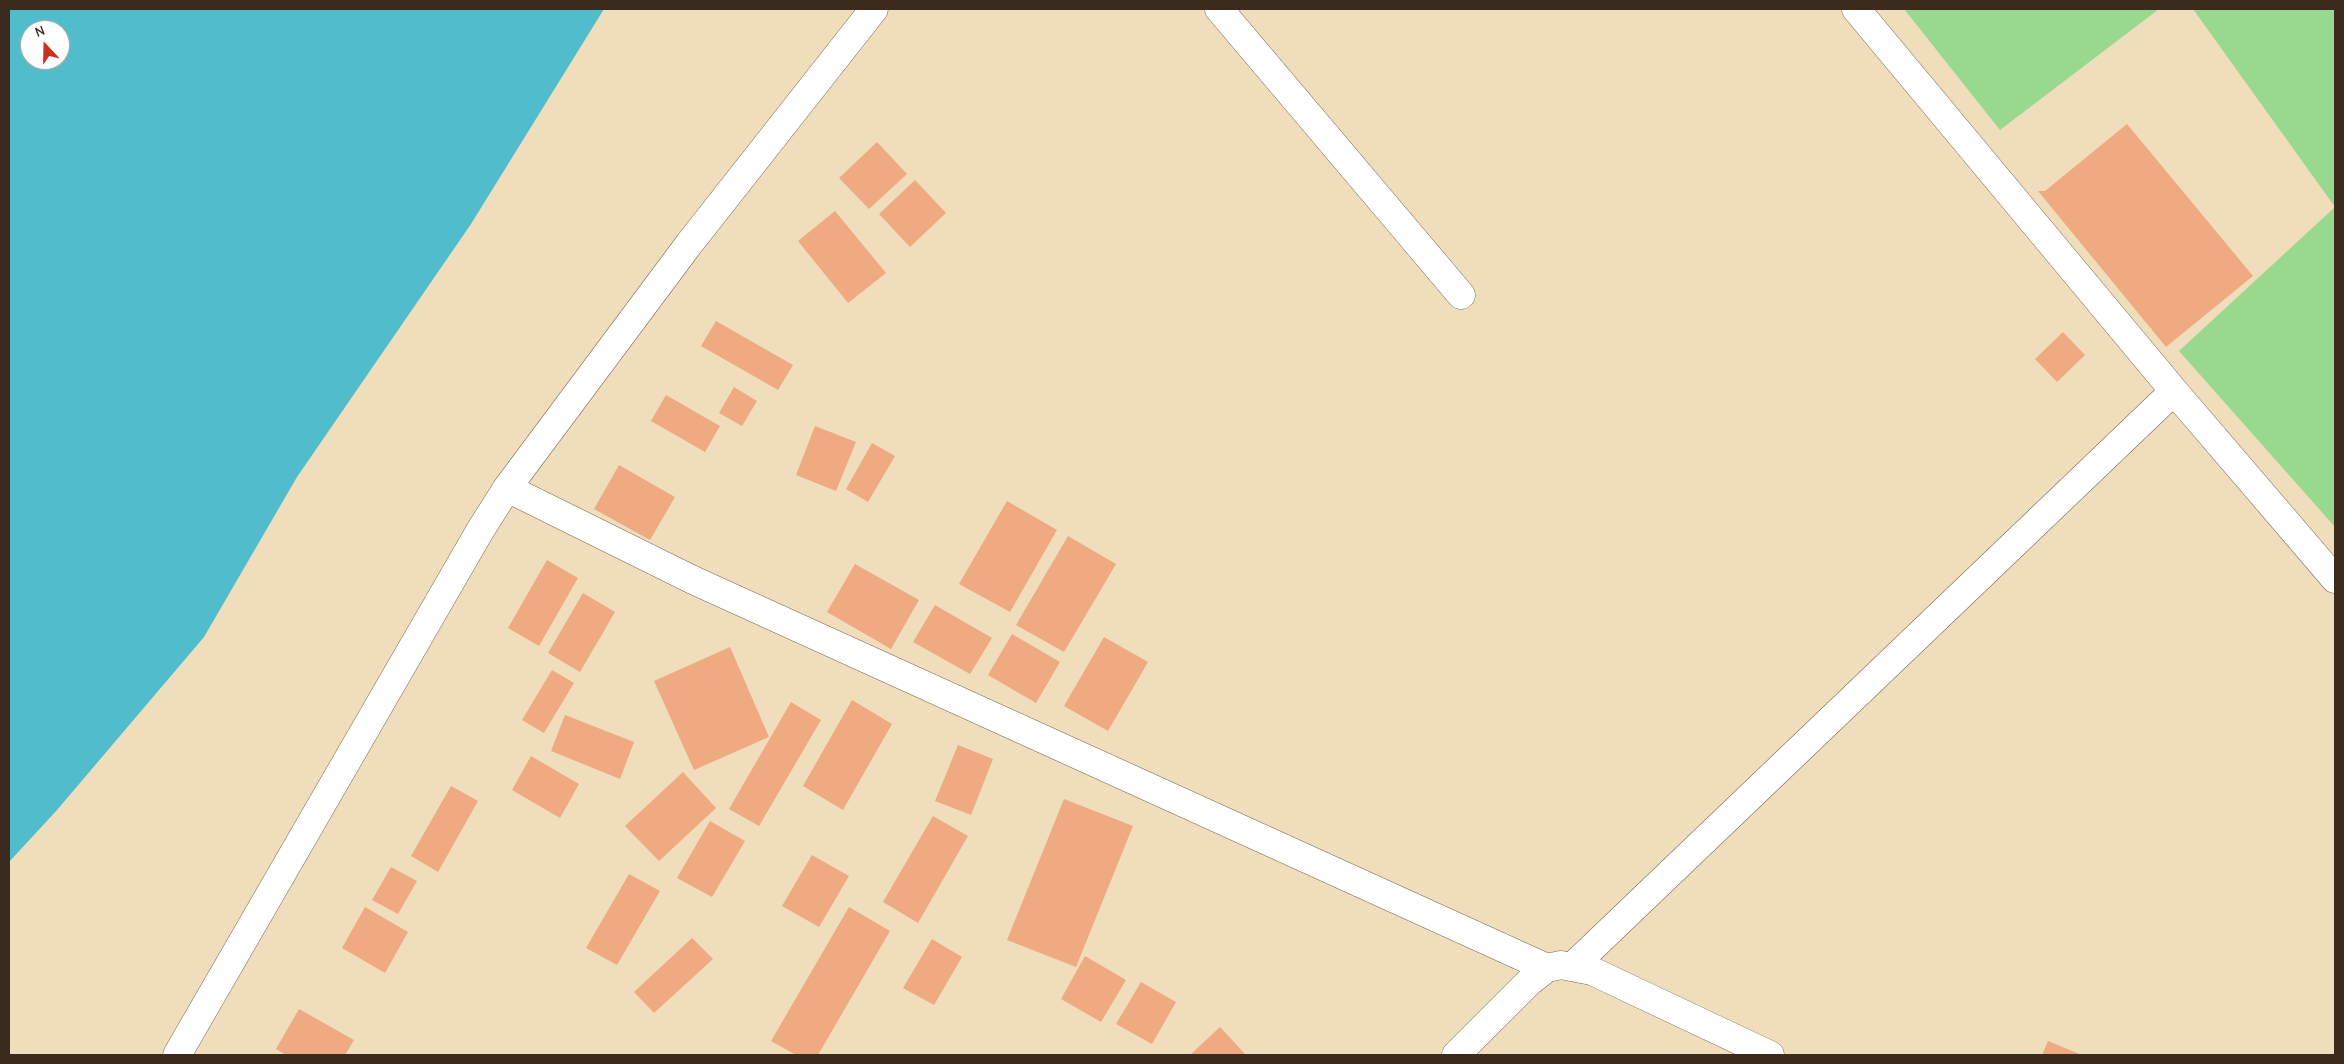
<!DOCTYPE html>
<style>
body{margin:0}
#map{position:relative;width:2344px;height:1064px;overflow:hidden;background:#efddbb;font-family:"Comic Neue",sans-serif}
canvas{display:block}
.frame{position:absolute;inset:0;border:10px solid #3b2a1e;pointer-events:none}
.north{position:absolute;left:20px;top:20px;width:50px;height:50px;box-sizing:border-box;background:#fff;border:1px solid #b1aaa5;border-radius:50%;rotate:339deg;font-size:14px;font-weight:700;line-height:20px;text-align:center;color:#3b2a1e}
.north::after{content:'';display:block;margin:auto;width:18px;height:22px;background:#c8321e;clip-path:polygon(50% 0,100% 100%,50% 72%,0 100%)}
</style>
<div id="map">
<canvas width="2344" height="1064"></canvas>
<div class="frame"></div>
<div class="north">N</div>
</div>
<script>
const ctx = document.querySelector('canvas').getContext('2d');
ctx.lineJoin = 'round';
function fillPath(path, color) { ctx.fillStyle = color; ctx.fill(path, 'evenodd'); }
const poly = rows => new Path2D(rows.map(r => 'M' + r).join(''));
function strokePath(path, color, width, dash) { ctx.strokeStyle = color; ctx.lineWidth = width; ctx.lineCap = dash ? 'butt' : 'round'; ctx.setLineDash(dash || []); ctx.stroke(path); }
fillPath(poly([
 [1904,9,2159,9,2000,130],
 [2193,9,2335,9,2335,527,2179,351,2335,207]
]), '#99d98f');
fillPath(poly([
 [9,9,604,9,471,224,297,477,204,637,57,810,9,862],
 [30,30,60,30,60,60,30,60]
]), '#51bccc');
fillPath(poly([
 [2127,124,2253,276,2166,347,2038,191,2045,191],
 [877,142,907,174,869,209,839,178],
 [915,180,946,213,910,247,879,214],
 [835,211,886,273,848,303,798,241],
 [716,321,793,365,778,390,701,346],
 [2063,332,2085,355,2057,382,2035,359],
 [734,387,757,401,742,426,719,413],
 [666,395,720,426,705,452,651,421],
 [815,426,856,442,836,491,796,475],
 [872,443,895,456,868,502,846,489],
 [619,465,675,497,650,540,594,509],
 [1007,501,1057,530,1010,612,959,584],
 [1068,536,1116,564,1064,652,1016,625],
 [547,560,578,578,539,646,508,628],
 [855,564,919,600,891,649,827,612],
 [583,593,615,612,580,672,548,653],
 [935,605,992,638,970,674,913,642],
 [1012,634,1060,662,1036,703,988,675],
 [1104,637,1148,662,1108,731,1064,706],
 [730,647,769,737,694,770,654,681],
 [552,670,574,683,544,733,522,720],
 [852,700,892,724,843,810,803,786],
 [791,702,821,720,759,826,729,809],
 [565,715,634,742,620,779,551,751],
 [958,745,993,759,971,815,935,801],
 [531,756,579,784,560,818,512,790],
 [683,772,716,808,659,861,625,826],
 [451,786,478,801,438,872,411,856],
 [1064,799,1133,826,1076,967,1007,940],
 [933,816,968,836,918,923,883,902],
 [710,821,745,841,712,897,677,878],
 [812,855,849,876,819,927,782,906],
 [391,867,417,881,398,914,372,900],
 [629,874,660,891,617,965,586,948],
 [365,907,408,932,385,973,342,948],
 [849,907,890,931,818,1055,796,1055,771,1041],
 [692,938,713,959,654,1013,634,992],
 [932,939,962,957,934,1005,903,988],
 [1085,956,1126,980,1101,1022,1061,999],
 [1141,982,1176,1002,1152,1044,1116,1024],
 [299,1009,354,1040,345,1055,286,1055,276,1049],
 [1220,1027,1246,1055,1190,1055],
 [2048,1041,2082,1055,2042,1055]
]), '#efaa81');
const minor = poly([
 [1219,9,1461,295],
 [1856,9,2174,391,2335,579],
 [507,488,693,580,1547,968],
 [1573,966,2174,391],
 [177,1055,481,529,507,488,689,244,874,9]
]);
const major = poly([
 [1456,1055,1529,982,1547,968,1561,965,1592,971,1770,1055]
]);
strokePath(minor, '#7a6955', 29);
strokePath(major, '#7a6955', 29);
strokePath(minor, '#fff', 28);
strokePath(major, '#fff', 28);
</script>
